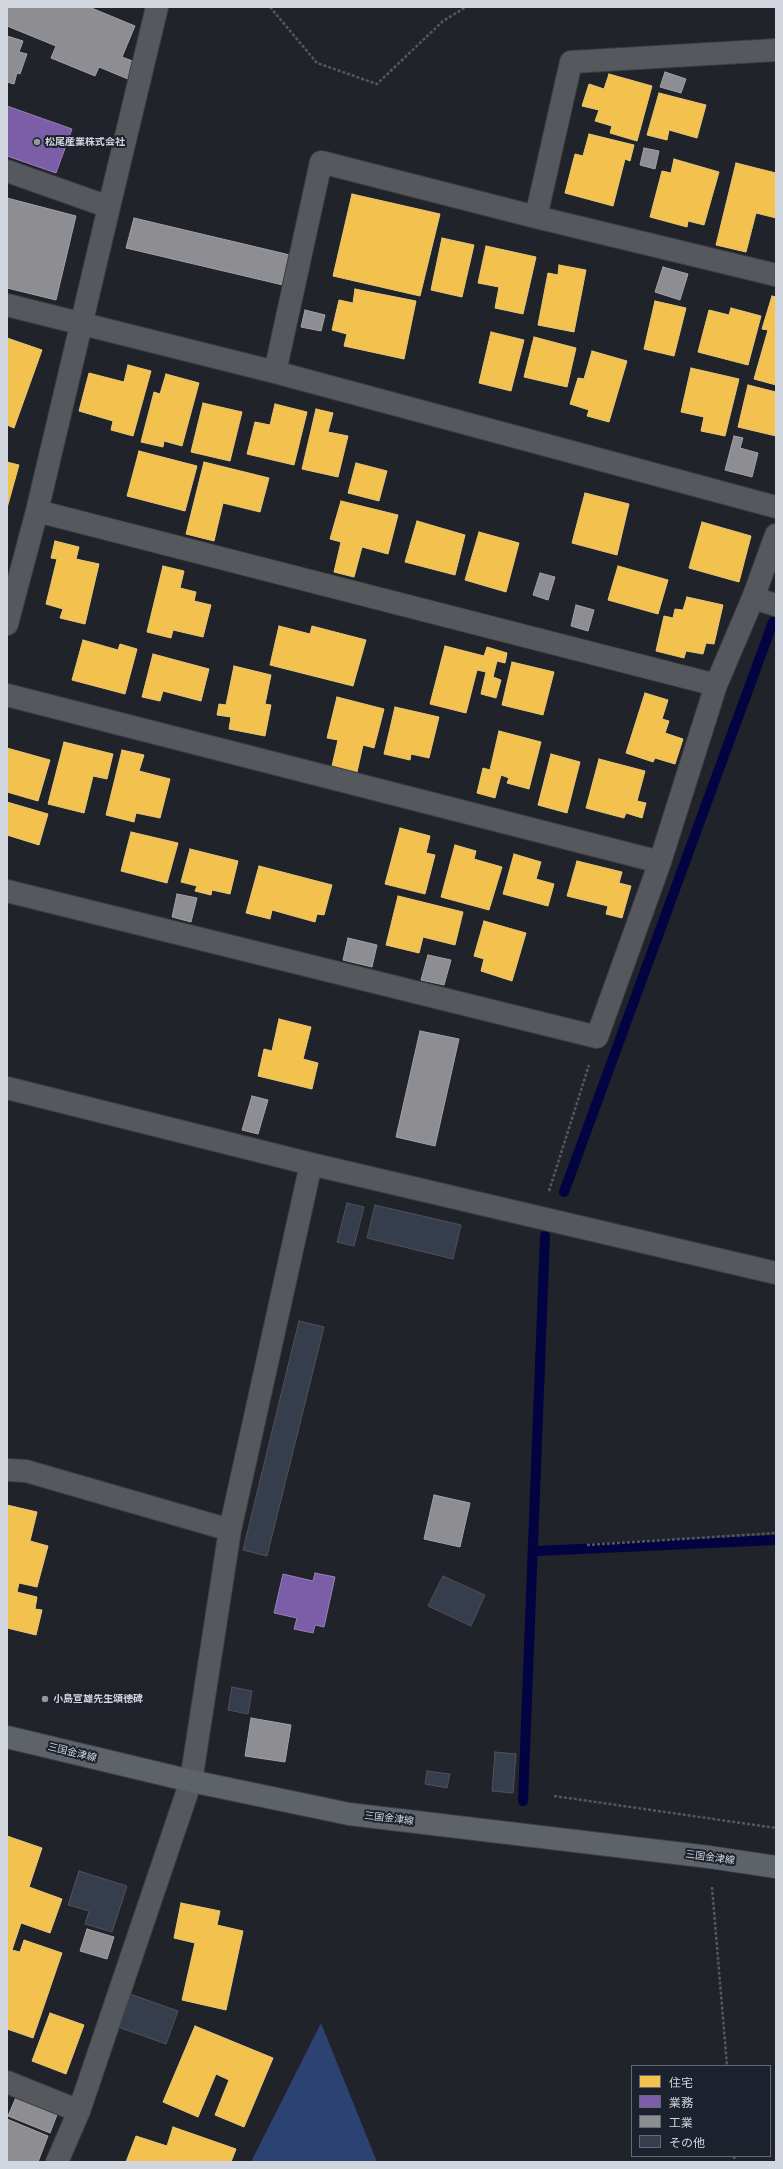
<!DOCTYPE html>
<meta charset="utf-8">
<style>
body{margin:0}
#map{position:relative;width:783px;height:2169px;overflow:hidden;background:#202329;font-family:Roboto,"Noto Sans JP",sans-serif}
canvas{display:block}
.frame{position:absolute;inset:0;border:8px solid #d1d5dd;pointer-events:none}
.legend{position:absolute;left:631px;top:2065px;width:140px;height:92px;box-sizing:border-box;background:#1c222d;border:1px solid #646a73;margin:0;padding:5px 7px;list-style:none;font-size:12px;color:#d1d5dd}
.legend li{display:flex;align-items:center;gap:8px;height:20px}
.legend b{width:20px;border:1px solid #646a73}
</style>
<div id="map">
<canvas width="783" height="2169"></canvas>
<div class="frame"></div>
<ul class="legend">
<li><b style="height:11px;background:#f2c14e"></b>住宅</li>
<li><b style="height:11px;background:#7b5ea7"></b>業務</li>
<li><b style="height:11px;background:#8d8d92"></b>工業</li>
<li><b style="height:11px;background:#363d4c"></b>その他</li>
</ul>
</div>
<script>
const ctx = document.querySelector('canvas').getContext('2d');
ctx.lineJoin = 'round';
function fillPath(path, color) { ctx.fillStyle = color; ctx.fill(path, 'evenodd'); }
const poly = rows => new Path2D(rows.map(r => 'M' + r).join(''));
function strokePath(path, color, width, dash) { ctx.strokeStyle = color; ctx.lineWidth = width; ctx.lineCap = dash ? 'butt' : 'round'; ctx.setLineDash(dash || []); ctx.stroke(path); }
function write(font, color, halo, rows, align = 'center') {
  ctx.font = font + ' Roboto,"Noto Sans JP",sans-serif'; ctx.lineWidth = 4; ctx.setLineDash([]); ctx.textBaseline = 'middle'; ctx.strokeStyle = halo; ctx.fillStyle = color; for (const [text, x, y, turn = 0] of rows) {
    ctx.save(); ctx.translate(x, y); ctx.rotate((+turn || 0) * Math.PI / 180); ctx.textAlign = isNaN(turn) ? turn : align; if (halo) ctx.strokeText(text, 0, 0); ctx.fillText(text, 0, 0); ctx.restore();
  }
}
fillPath(poly([
 [321,2023,377,2162,251,2162]
]), '#2c4272');
const homes = poly([
 [609,74,652,86,637,141,610,133,612,126,595,121,599,110,582,106,589,84,604,89,609,74],
 [659,93,706,105,697,138,669,130,667,140,647,135,659,93],
 [589,134,634,145,630,161,625,159,613,206,565,193,575,154,583,156,589,134],
 [674,159,719,172,704,225,688,221,687,227,650,217,662,171,671,173,674,159],
 [736,163,776,173,776,218,756,213,746,252,716,245,736,163],
 [352,194,440,214,420,296,333,276,352,194],
 [442,238,474,245,462,297,431,290,442,238],
 [486,246,536,257,523,314,495,308,499,287,478,283,486,246],
 [559,265,586,270,574,332,538,325,548,273,558,275,559,265],
 [355,289,416,301,404,359,344,346,347,334,332,330,339,300,353,303,355,289],
 [772,296,776,297,776,385,754,379,768,330,762,329,772,296],
 [655,301,686,308,674,356,644,349,655,301],
 [731,308,761,316,748,365,698,352,709,310,729,315,731,308],
 [491,332,524,340,511,391,479,383,491,332],
 [534,337,576,348,567,387,524,377,534,337],
 [7,338,42,350,14,428,7,425,7,338],
 [592,351,627,361,609,422,587,416,589,410,570,404,578,378,584,379,592,351],
 [128,365,151,371,133,436,111,430,113,421,79,411,89,373,124,382,128,365],
 [691,368,739,379,725,436,701,431,704,417,681,412,691,368],
 [166,374,199,383,182,446,164,441,163,447,141,442,154,392,160,394,166,374],
 [748,385,776,392,776,436,738,427,748,385],
 [203,403,242,412,230,461,191,452,203,403],
 [275,404,307,412,294,465,247,454,255,422,270,425,275,404],
 [316,409,333,413,328,432,348,436,338,477,302,469,316,409],
 [139,451,197,466,185,511,127,496,139,451],
 [7,462,19,465,7,508,7,462],
 [204,462,269,478,260,512,223,503,214,541,186,534,204,462],
 [356,463,387,471,379,501,348,493,356,463],
 [585,493,629,504,617,555,572,543,585,493],
 [341,501,398,515,388,554,362,547,354,577,334,572,341,542,330,539,341,501],
 [417,521,465,535,455,575,405,562,417,521],
 [702,522,751,536,739,582,689,568,702,522],
 [479,532,519,543,506,592,465,580,479,532],
 [55,541,79,547,76,559,99,564,85,624,60,618,63,609,46,604,57,559,51,558,55,541],
 [163,566,184,571,180,588,196,592,194,601,211,605,203,637,173,630,171,638,147,632,163,566],
 [618,566,668,580,658,614,608,600,618,566],
 [687,597,723,605,714,644,706,643,703,654,686,651,684,658,656,651,664,616,673,618,675,609,683,610,687,597],
 [279,626,310,634,312,626,366,640,353,686,270,665,279,626],
 [83,640,118,650,120,644,137,649,125,694,72,680,83,640],
 [445,646,484,656,487,647,507,653,505,663,497,661,493,677,501,680,496,698,481,694,486,672,477,670,466,713,430,704,445,646],
 [153,654,209,669,201,701,163,691,160,701,142,697,153,654],
 [512,662,554,672,543,715,502,705,512,662],
 [234,666,271,675,265,704,271,705,265,736,229,729,231,717,217,715,219,704,226,705,234,666],
 [645,693,668,700,662,719,669,721,665,733,683,739,675,764,655,758,653,762,626,753,645,693],
 [337,697,384,709,374,748,363,745,357,772,332,766,338,740,327,738,337,697],
 [395,707,439,717,429,758,411,754,410,760,384,754,395,707],
 [499,731,541,742,529,789,507,783,509,778,501,775,495,798,477,793,483,768,490,770,499,731],
 [64,742,113,754,107,779,93,776,84,813,48,804,64,742],
 [7,748,50,760,38,801,7,792,7,748],
 [122,750,144,755,139,771,170,779,160,818,136,813,134,822,106,815,122,750],
 [551,754,580,762,567,813,538,805,551,754],
 [599,759,645,771,637,801,646,803,642,818,626,813,624,818,586,808,599,759],
 [7,802,48,814,39,845,7,835,7,802],
 [400,828,430,836,426,853,435,855,425,894,385,884,400,828],
 [131,832,178,843,167,883,121,871,131,832],
 [455,845,476,851,474,859,502,867,489,910,441,897,455,845],
 [190,849,238,861,230,894,212,890,211,895,195,891,197,886,181,882,190,849],
 [514,854,541,862,536,879,554,884,548,906,503,894,514,854],
 [577,861,622,872,619,883,631,886,622,918,606,914,608,906,567,896,577,861],
 [259,866,332,885,324,915,317,914,315,922,272,910,270,919,246,913,259,866],
 [398,896,463,912,455,945,423,937,419,953,386,945,398,896],
 [484,921,526,933,512,981,481,971,484,959,474,956,484,921],
 [279,1019,311,1027,303,1059,318,1063,312,1089,258,1076,264,1049,272,1051,279,1019],
 [7,1505,37,1512,30,1541,48,1546,37,1587,19,1583,17,1592,37,1597,35,1609,42,1610,36,1635,7,1628,7,1505],
 [7,1836,42,1848,29,1887,62,1899,50,1933,21,1923,12,1950,20,1952,24,1940,62,1953,33,2038,7,2029,7,1836],
 [181,1903,220,1911,217,1925,243,1931,226,2010,182,2000,195,1943,174,1938,181,1903],
 [50,2013,84,2025,66,2074,32,2061,50,2013],
 [195,2026,273,2058,244,2127,215,2115,229,2080,216,2074,198,2117,163,2102,195,2026],
 [173,2127,236,2149,231,2162,126,2162,136,2136,167,2146,173,2127]
]);
fillPath(homes, '#f2c14e');
strokePath(homes, '#e8c779', 1);
const offices = poly([
 [7,106,72,129,56,173,7,156,7,106],
 [315,1573,335,1577,324,1627,315,1625,313,1633,294,1629,297,1618,274,1613,283,1574,313,1581,315,1573]
]);
fillPath(offices, '#7b5ea7');
strokePath(offices, '#9582b7', 1);
const industry = poly([
 [7,7,89,7,135,26,122,57,135,62,128,79,99,67,95,76,51,58,56,46,7,26,7,7],
 [7,36,23,41,19,52,27,54,20,74,17,73,14,84,7,82,7,36],
 [665,72,686,79,681,93,660,87,665,72],
 [644,148,659,151,655,169,640,165,644,148],
 [7,198,76,216,56,300,7,288,7,198],
 [134,218,290,255,283,285,126,248,134,218],
 [663,267,688,274,680,300,655,292,663,267],
 [305,310,325,315,321,331,301,327,305,310],
 [734,436,743,438,740,448,758,453,752,477,725,470,734,436],
 [540,573,555,577,548,600,533,595,540,573],
 [576,605,594,610,588,631,571,626,576,605],
 [177,894,197,898,191,922,172,917,177,894],
 [348,938,377,945,372,967,343,960,348,938],
 [428,955,451,960,444,985,421,980,428,955],
 [420,1031,459,1039,435,1146,396,1137,420,1031],
 [252,1096,268,1100,258,1134,242,1130,252,1096],
 [434,1495,470,1503,460,1547,424,1539,434,1495],
 [251,1718,291,1725,285,1762,245,1756,251,1718],
 [87,1929,114,1937,107,1959,80,1951,87,1929],
 [17,2095,58,2112,50,2133,8,2116,17,2095],
 [7,2119,48,2136,38,2162,7,2162,7,2119]
]);
fillPath(industry, '#8d8d92');
strokePath(industry, '#a1a3a8', 1);
strokePath(poly([
 [564,1192,773,622,776,623],
 [536,1551,776,1540],
 [523,1801,545,1236]
]), '#030341', 10);
const building = poly([
 [347,1203,364,1207,354,1246,337,1242,347,1203],
 [375,1205,461,1225,453,1259,367,1238,375,1205],
 [299,1321,324,1327,267,1556,243,1550,299,1321],
 [443,1576,485,1595,471,1626,428,1606,443,1576],
 [232,1687,252,1691,248,1714,228,1710,232,1687],
 [495,1752,516,1754,513,1793,492,1791,495,1752],
 [427,1771,450,1774,447,1788,425,1784,427,1771],
 [79,1871,127,1886,112,1932,85,1924,89,1911,68,1905,79,1871],
 [130,1994,178,2011,166,2044,118,2027,130,1994]
]);
fillPath(building, '#363d4c');
strokePath(building, '#505258', 1);
const minor = poly([
 [776,50,571,62,536,217,776,275],
 [7,171,109,207,37,511,7,624],
 [109,207,157,7],
 [7,305,275,372,776,507],
 [275,372,321,162,536,217],
 [37,511,716,685],
 [753,598,776,605],
 [7,695,660,862],
 [7,891,597,1037,660,862,716,685,753,598,776,535],
 [7,1088,311,1164,776,1273],
 [7,1470,26,1471,230,1530],
 [7,2082,79,2111],
 [57,2162,79,2111,191,1781,230,1530,311,1164]
]);
const secondary = poly([
 [7,1737,191,1781,349,1814,709,1857,776,1867]
]);
strokePath(minor, '#3b3d42', 24);
strokePath(secondary, '#3b3d42', 24);
strokePath(poly([
 [270,7,317,63,377,84,443,21,466,7],
 [549,1191,589,1065],
 [587,1545,776,1533],
 [554,1796,776,1828],
 [712,1887,727,2066],
 [734,2156,735,2162]
]), '#55575b', 2.5, [3, 2]);
strokePath(minor, '#55585d', 22);
strokePath(secondary, '#5e6269', 22);
for (const [x, y, r, color] of [
 [37,142,4,"#93979e"],
 [45,1699,4,"#93979e"]
]) { const dot = new Path2D(); dot.arc(x, y, r, 0, 2 * Math.PI); ctx.fillStyle = color; ctx.fill(dot); strokePath(dot, '#1c222d', 1.5); }
write('bold 10px', '#d1d5dd', '#1c222d', [
 ["松尾産業株式会社",45,142],
 ["小島宣雄先生頌徳碑",53,1699]
], 'left');
write('10px', '#d1d5dd', '#1c222d', [
 ["三国金津線",72,1753,14],
 ["三国金津線",389,1819,7],
 ["三国金津線",710,1858,8]
]);
</script>
